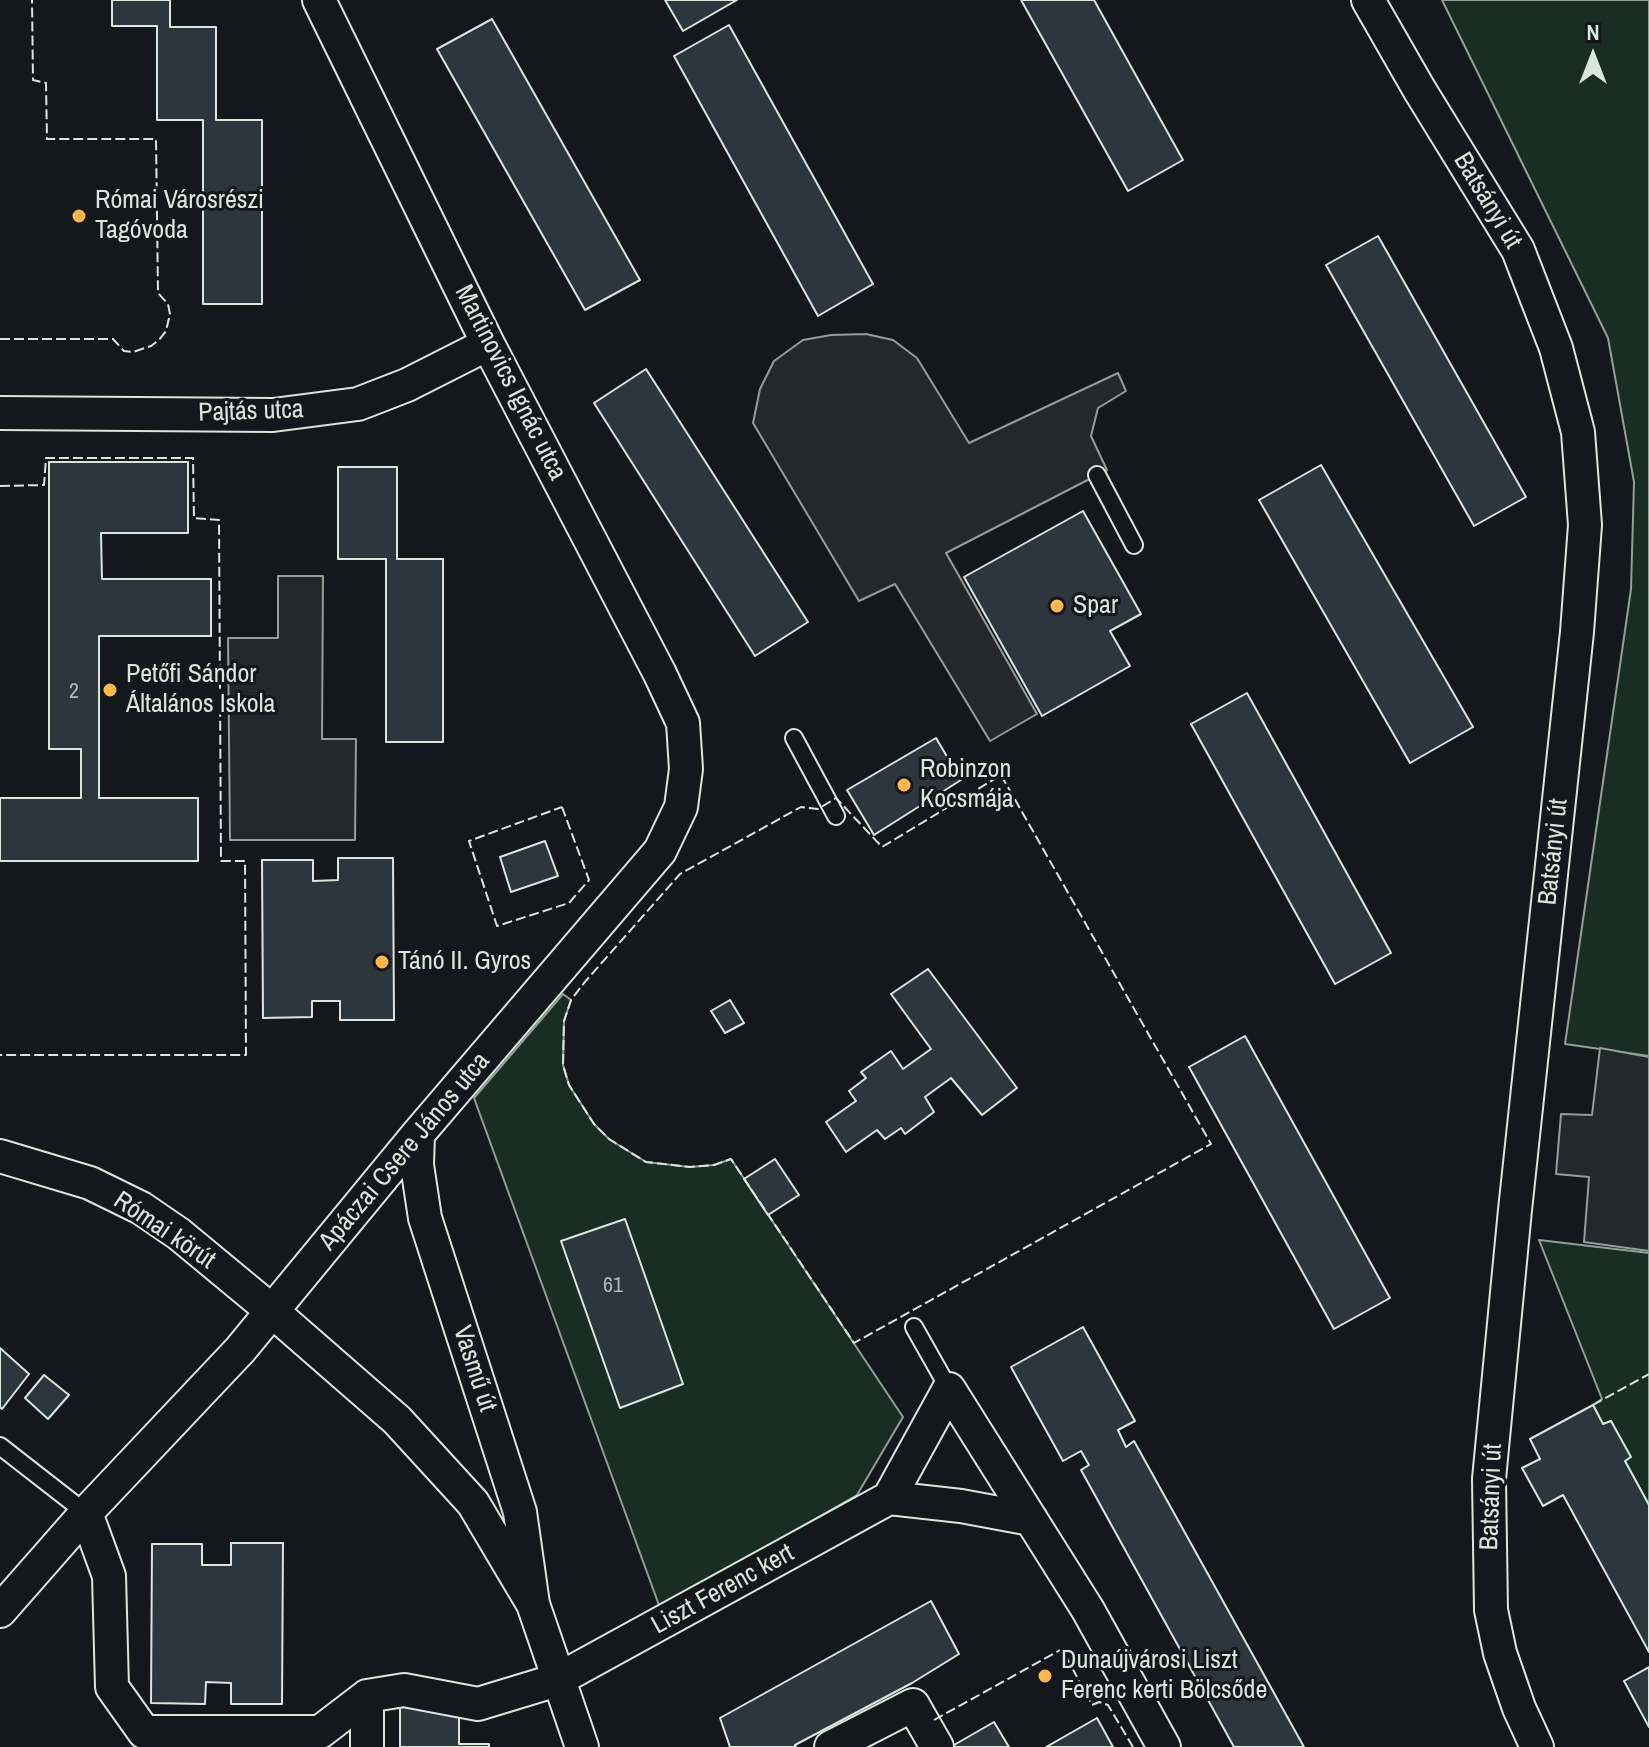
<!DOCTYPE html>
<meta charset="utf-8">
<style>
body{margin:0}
#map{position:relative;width:1649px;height:1747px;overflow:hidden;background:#14181c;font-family:"Archivo Narrow",sans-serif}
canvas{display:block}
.north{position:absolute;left:1553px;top:16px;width:80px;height:80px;-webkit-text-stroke:6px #14181c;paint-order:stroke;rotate:0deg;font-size:22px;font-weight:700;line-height:32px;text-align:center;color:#d8e6dc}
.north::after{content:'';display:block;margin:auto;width:28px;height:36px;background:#d8e6dc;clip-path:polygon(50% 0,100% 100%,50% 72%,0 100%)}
</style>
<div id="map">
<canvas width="1649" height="1747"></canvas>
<div class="north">N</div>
</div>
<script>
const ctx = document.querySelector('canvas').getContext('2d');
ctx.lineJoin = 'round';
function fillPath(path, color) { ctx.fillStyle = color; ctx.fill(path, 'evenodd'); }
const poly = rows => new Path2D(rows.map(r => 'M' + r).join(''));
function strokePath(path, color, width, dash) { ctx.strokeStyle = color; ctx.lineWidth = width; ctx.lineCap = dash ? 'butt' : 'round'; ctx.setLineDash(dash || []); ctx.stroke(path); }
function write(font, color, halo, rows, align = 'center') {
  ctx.font = font + ' "Archivo Narrow",sans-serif'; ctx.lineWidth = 6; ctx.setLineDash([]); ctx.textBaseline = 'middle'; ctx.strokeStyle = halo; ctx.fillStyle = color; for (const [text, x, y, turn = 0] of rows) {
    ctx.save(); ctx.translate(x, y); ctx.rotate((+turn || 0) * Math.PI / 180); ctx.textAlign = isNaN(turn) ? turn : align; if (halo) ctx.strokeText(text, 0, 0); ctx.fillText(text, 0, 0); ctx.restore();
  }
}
const green = poly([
 [1442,0,1649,0,1649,1056,1565,1044,1631,589,1634,482,1608,338,1442,0],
 [563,994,571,1000,564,1021,563,1065,569,1085,594,1124,609,1139,646,1162,690,1167,714,1165,731,1159,903,1417,857,1495,660,1608,474,1098,563,994],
 [1539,1240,1649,1253,1649,1505,1625,1461,1630,1457,1611,1421,1603,1424,1593,1405,1602,1399,1539,1240]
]);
fillPath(green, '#1a2d24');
strokePath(green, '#939e99', 2);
const parking = poly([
 [866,334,893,340,917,358,969,443,1118,373,1126,391,1098,408,1091,436,1107,470,946,553,1037,714,990,741,895,584,859,601,753,423,760,389,774,361,803,340,831,335,866,334],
 [278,576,323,576,322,739,356,739,355,840,230,840,228,638,278,638,278,576],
 [1600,1048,1649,1057,1649,1251,1584,1242,1589,1177,1556,1174,1561,1114,1592,1115,1600,1048]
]);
fillPath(parking, '#24282b');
strokePath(parking, '#939e99', 2);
const building = poly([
 [112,0,170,0,170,27,216,27,216,120,262,120,262,304,203,304,203,120,157,120,157,26,112,26,112,0],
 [665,0,737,0,683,31,665,0],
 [1021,0,1094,0,1183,160,1128,191,1021,0],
 [492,19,640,280,585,310,437,49,492,19],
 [729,25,873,284,818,316,674,56,729,25],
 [1378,236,1526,497,1474,526,1326,265,1378,236],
 [646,369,808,622,755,656,594,403,646,369],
 [49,462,188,462,188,533,101,533,102,579,211,579,211,636,99,636,99,798,198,798,198,861,0,861,0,798,81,798,81,749,49,749,49,462],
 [1321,465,1473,727,1410,763,1259,500,1321,465],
 [338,467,397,467,397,559,443,559,443,742,386,742,386,559,338,559,338,467],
 [1083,511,1141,614,1110,631,1130,666,1042,716,964,577,1083,511],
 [1247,693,1391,953,1335,984,1191,724,1247,693],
 [936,738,961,780,874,835,847,790,936,738],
 [545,841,558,876,511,892,500,857,545,841],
 [338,858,393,858,394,1020,340,1020,340,1001,312,1001,312,1017,263,1018,262,860,313,860,313,881,338,880,338,858],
 [928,969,1017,1088,982,1115,951,1078,925,1097,934,1112,905,1134,901,1128,885,1139,877,1130,846,1152,826,1122,856,1101,849,1091,866,1078,861,1072,891,1051,903,1069,931,1049,891,994,928,969],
 [730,1000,744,1023,725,1033,711,1011,730,1000],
 [1245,1036,1390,1298,1334,1329,1189,1067,1245,1036],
 [775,1159,799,1195,768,1215,744,1179,775,1159],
 [625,1219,683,1384,620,1408,561,1241,625,1219],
 [1083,1327,1135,1421,1118,1430,1126,1447,1134,1441,1304,1747,1234,1747,1081,1470,1089,1465,1081,1451,1063,1461,1011,1367,1083,1327],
 [0,1348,29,1374,2,1409,0,1407,0,1348],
 [44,1375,69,1395,48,1419,25,1398,44,1375],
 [1593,1405,1603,1424,1611,1421,1631,1457,1625,1461,1649,1505,1649,1652,1563,1495,1543,1506,1522,1468,1540,1459,1530,1439,1593,1405],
 [231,1543,283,1543,282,1704,231,1704,231,1683,206,1682,205,1704,151,1703,152,1544,202,1544,202,1565,231,1565,231,1543],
 [931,1601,959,1654,912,1683,795,1745,796,1747,730,1747,720,1718,931,1601],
 [1649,1667,1649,1727,1624,1681,1649,1667],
 [400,1704,459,1704,459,1744,489,1744,489,1747,400,1747,400,1704],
 [1097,1718,1113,1747,1046,1747,1097,1718],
 [994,1722,1009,1747,955,1747,954,1745,994,1722]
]);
fillPath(building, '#2c363c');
strokePath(building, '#d8e6dc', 2);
const service = poly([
 [1097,475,1134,545],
 [794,738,836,816],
 [914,1327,949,1389],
 [0,1446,86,1513]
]);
const minor = poly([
 [1368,0,1419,89,1518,250,1556,348,1578,432,1585,525,1577,632,1515,1210,1489,1479,1491,1610,1500,1653,1519,1708,1537,1747],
 [0,413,273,415,358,404,407,385,488,344],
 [418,1134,417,1165,425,1218,520,1512,533,1604,582,1747],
 [0,1156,90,1183,141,1208,179,1234,272,1311,397,1420,473,1503,533,1604],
 [86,1513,109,1576,112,1687,144,1732,320,1732,367,1696],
 [1031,1519,961,1506,889,1498,949,1389,1088,1610,1164,1747],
 [0,1611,86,1513,240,1350,418,1134,660,851,681,807,686,769,683,723,660,674,488,344,319,0],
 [367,1747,367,1696,404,1690,478,1704,557,1680,889,1498],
 [831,1747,913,1705,937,1747]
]);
strokePath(service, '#d8e6dc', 20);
strokePath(minor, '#d8e6dc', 36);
strokePath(service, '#14181c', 16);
strokePath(minor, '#14181c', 32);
strokePath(poly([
 [0,339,113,339,124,351,133,352,151,346,159,340,166,331,170,314,168,304,158,293,156,139,47,139,46,83,33,80,32,0],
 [0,486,44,485,46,458,193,458,194,518,219,520,221,861,245,861,246,1055,0,1055],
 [1001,775,1211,1144,854,1343,731,1159,714,1165,690,1167,646,1162,609,1139,594,1124,569,1085,563,1065,564,1021,571,1000,584,983,680,874,801,807,818,809,836,798,882,847,1001,775],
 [562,807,589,880,569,903,497,926,469,841,562,807],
 [1593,1405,1649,1374],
 [934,1720,1062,1649,1092,1705,1099,1702,1108,1705,1133,1747]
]), '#d8e6dc', 2, [10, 4]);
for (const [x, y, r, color] of [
 [79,216,8,"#ffb74d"],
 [1057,606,8,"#ffb74d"],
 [110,690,8,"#ffb74d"],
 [904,785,8,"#ffb74d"],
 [382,962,8,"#ffb74d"],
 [1045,1676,8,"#ffb74d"]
]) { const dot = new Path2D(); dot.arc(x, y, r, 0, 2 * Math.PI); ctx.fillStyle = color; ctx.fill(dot); strokePath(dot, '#14181c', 3); }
write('22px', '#adbab4', null, [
 ["2",74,692],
 ["61",613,1286]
]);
write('26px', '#d8e6dc', '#14181c', [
 ["Római Városrészi",95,201],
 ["Tagóvoda",95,231],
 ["Spar",1073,606],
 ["Petőfi Sándor",126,675],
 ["Általános Iskola",126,705],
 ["Robinzon",920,770],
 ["Kocsmája",920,800],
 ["Tánó II. Gyros",398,962],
 ["Dunaújvárosi Liszt",1061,1661],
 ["Ferenc kerti Bölcsőde",1061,1691]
], 'left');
write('26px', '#d8e6dc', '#14181c', [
 ["Batsányi út",1487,201,59],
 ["Martinovics Ignác utca",510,383,63],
 ["Pajtás utca",251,412,-2],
 ["Batsányi út",1554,852,-84],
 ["Apáczai Csere János utca",405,1152,-50],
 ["Római körút",164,1231,34],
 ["Vasmű út",474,1369,72],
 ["Batsányi út",1492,1497,-88],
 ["Liszt Ferenc kert",723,1590,-29]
]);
</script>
